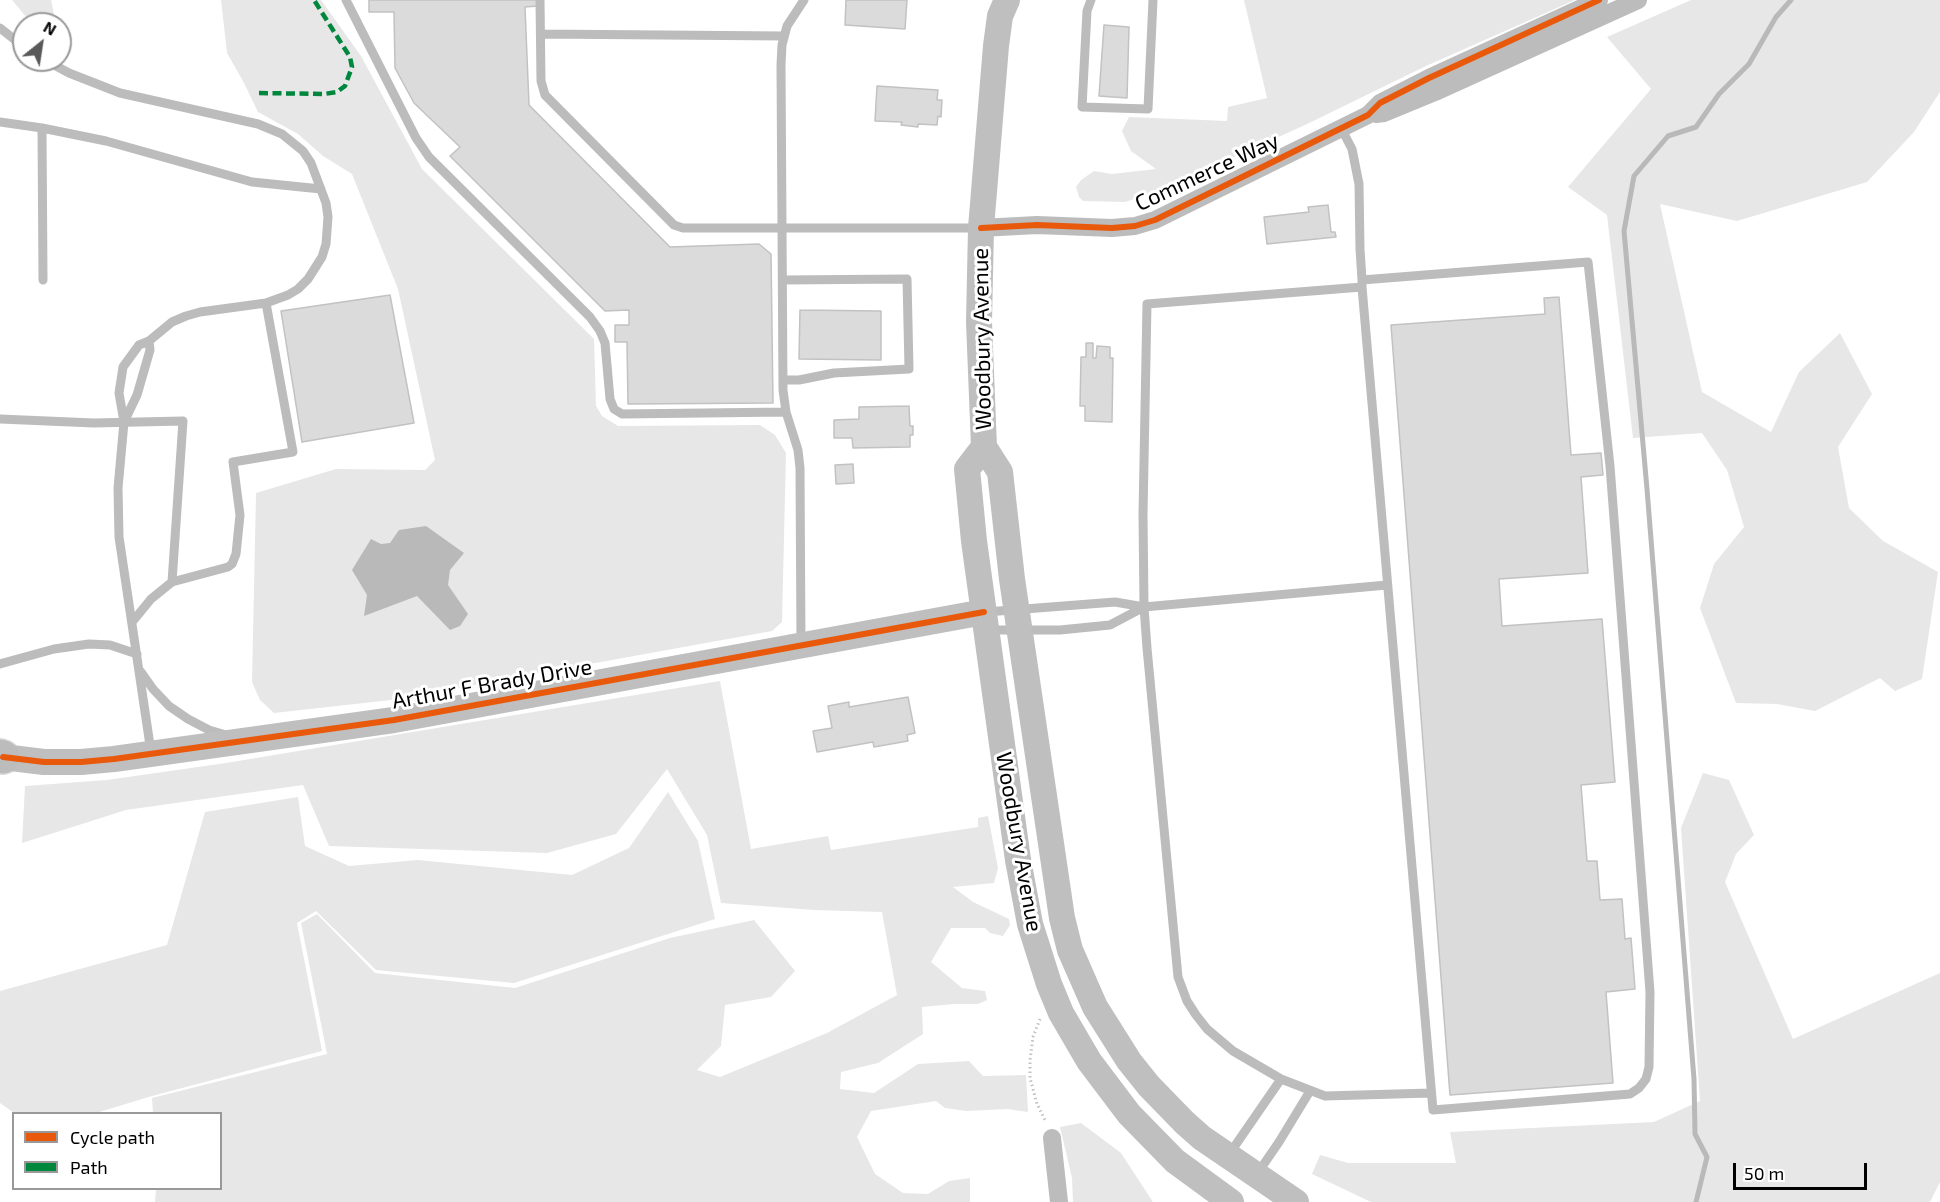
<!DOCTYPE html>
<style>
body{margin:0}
#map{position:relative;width:1940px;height:1202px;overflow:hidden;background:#fff;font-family:"Exo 2",sans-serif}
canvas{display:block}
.legend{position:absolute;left:12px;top:1112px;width:210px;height:78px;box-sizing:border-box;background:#fff;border:2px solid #999;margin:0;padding:8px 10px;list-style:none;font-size:18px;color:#000}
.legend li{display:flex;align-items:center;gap:12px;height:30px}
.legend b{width:30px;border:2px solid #999}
.north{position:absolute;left:12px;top:12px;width:60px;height:60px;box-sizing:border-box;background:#fff;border:2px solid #999;border-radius:50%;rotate:30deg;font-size:16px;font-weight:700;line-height:24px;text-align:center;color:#000}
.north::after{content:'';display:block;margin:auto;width:21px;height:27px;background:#595959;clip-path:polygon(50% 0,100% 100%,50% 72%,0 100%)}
.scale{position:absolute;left:1733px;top:1163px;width:134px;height:27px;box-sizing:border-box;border:3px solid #000;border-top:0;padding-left:8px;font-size:18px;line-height:21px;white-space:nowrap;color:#000;-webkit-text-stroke:4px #fff;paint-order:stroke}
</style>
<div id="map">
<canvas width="1940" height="1202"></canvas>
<ul class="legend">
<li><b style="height:8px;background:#e8590c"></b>Cycle path</li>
<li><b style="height:8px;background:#00873e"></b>Path</li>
</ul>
<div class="north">N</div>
<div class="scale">50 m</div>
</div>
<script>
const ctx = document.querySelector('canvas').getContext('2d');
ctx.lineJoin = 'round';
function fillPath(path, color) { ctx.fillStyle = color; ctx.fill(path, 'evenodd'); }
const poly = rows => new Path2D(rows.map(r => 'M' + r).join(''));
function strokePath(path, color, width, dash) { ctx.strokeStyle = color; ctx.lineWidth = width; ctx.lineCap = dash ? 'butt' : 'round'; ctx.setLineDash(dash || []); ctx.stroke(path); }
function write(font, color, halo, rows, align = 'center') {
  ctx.font = font + ' "Exo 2",sans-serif'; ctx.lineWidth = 6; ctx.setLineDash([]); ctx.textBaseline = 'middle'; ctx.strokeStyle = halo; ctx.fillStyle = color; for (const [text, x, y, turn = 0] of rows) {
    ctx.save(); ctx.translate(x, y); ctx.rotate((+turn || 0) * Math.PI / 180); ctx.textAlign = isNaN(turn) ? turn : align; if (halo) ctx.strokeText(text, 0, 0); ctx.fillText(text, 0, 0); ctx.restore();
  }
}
fillPath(poly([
 [12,0,51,0,56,24,32,24],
 [221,0,321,0,361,56,422,169,594,339,596,406,602,416,618,426,760,425,775,435,786,453,782,622,772,631,391,700,274,713,260,700,252,682,256,493,336,469,425,470,435,460,398,289,352,174,323,156,298,134,258,112,243,81,227,53],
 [1244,0,1575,0,1426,66,1305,125,1159,191,1125,202,1083,201,1079,197,1076,187,1081,180,1094,171,1112,174,1156,169,1131,151,1122,131,1129,117,1227,121,1228,107,1267,98],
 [1691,0,1940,0,1940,92,1914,132,1867,182,1737,221,1660,204,1702,392,1771,432,1799,372,1840,333,1872,394,1838,447,1849,508,1883,541,1938,572,1922,679,1895,691,1880,678,1815,711,1777,704,1736,703,1700,608,1714,564,1744,527,1727,470,1702,433,1633,438,1607,215,1568,187,1651,89,1607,37],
 [720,681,751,849,828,836,831,850,978,827,978,818,988,816,998,868,994,883,953,887,973,902,1009,919,1010,925,1003,936,990,933,985,928,951,928,931,962,962,988,985,991,987,1000,978,1004,954,1004,922,1007,923,1034,878,1063,841,1072,840,1089,874,1093,918,1064,969,1061,983,1076,1026,1075,1028,1112,1007,1109,966,1111,945,1108,936,1101,871,1111,857,1137,875,1174,903,1193,928,1194,949,1181,970,1178,970,1202,155,1202,156,1189,220,1188,220,1114,153,1113,152,1098,327,1054,301,923,317,914,375,973,515,988,670,938,754,920,795,971,771,997,725,1005,721,1046,697,1070,720,1077,827,1033,897,995,882,912,814,910,721,903,707,835,667,769,616,834,547,853,329,846,303,785,126,810,22,843,25,786,107,780,226,763],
 [1703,773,1729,780,1754,835,1736,854,1725,882,1793,1039,1940,973,1940,1182,1930,1202,1371,1202,1312,1174,1320,1155,1348,1163,1456,1163,1450,1132,1654,1122,1700,1101,1681,828],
 [668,792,698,841,715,919,514,983,376,970,316,911,297,923,322,1051,152,1096,96,1113,14,1113,0,1103,0,991,167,945,205,812,298,797,305,846,349,866,418,860,572,875,629,848],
 [1081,1123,1121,1153,1153,1202,1073,1202,1072,1178,1060,1127]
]), '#e7e7e7');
fillPath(poly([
 [426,526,464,553,450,570,448,585,468,614,460,626,450,630,417,596,364,616,367,595,352,570,371,539,381,544,390,543,399,530]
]), '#b9b9b9');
strokePath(poly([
 [1696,1202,1707,1157,1695,1134,1694,1079,1647,489,1624,231,1634,176,1668,136,1696,127,1719,94,1749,64,1776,17,1791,0]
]), '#b9b9b9', 5);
const building = poly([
 [369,0,537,0,538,6,525,7,529,105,670,247,759,244,771,254,773,403,628,404,627,342,615,342,615,325,629,325,629,310,605,311,450,156,460,147,414,103,395,68,394,12,369,12,369,0],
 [846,0,907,0,905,29,845,25,846,0],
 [1104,25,1129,27,1127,98,1099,96,1104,25],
 [877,86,938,90,937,100,942,100,941,117,938,116,937,125,918,124,918,127,901,125,902,122,875,121,877,86],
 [1328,205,1331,232,1335,232,1336,237,1267,244,1264,217,1309,212,1308,207,1328,205],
 [390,295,414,423,302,442,281,311,390,295],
 [1559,297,1571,455,1601,453,1603,475,1581,477,1588,573,1499,579,1502,626,1602,619,1615,782,1581,785,1587,861,1597,861,1600,900,1622,899,1625,939,1631,938,1635,989,1606,992,1613,1083,1450,1095,1391,325,1545,314,1544,298,1559,297],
 [800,310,881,311,881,360,799,359,800,310],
 [1086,343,1093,343,1093,358,1096,358,1097,346,1110,347,1110,358,1113,358,1112,422,1085,421,1085,406,1080,406,1081,357,1086,357,1086,343],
 [909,406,910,426,913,426,913,435,910,435,910,447,853,448,852,438,834,438,834,420,859,419,859,407,909,406],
 [853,464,854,483,836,484,835,465,853,464],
 [908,697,915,733,907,735,908,741,874,747,873,742,817,752,813,731,832,728,828,706,849,702,849,707,908,697]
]);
fillPath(building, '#dbdbdb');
strokePath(building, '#c2c2c2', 1.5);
const highway = poly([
 [0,756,3,757]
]);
strokePath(highway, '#dbdbdb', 36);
strokePath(poly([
 [1040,1019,1033,1037,1030,1060,1030,1078,1037,1104,1046,1122]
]), '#c2c2c2', 3, [1.5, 3]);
strokePath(poly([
 [346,0,416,138,429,157,590,317,600,331,605,343,610,399,614,409,622,414,786,412],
 [540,0,541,81,545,95,674,225,683,228,980,228],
 [1091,0,1087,11,1082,107,1148,109,1153,0],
 [0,28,24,47],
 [541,34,784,36],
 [45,60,69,73,120,93,258,124,282,134,303,151,311,163,326,203,328,217,326,244,322,257,308,279,298,289,288,295,266,303,200,312,186,316,172,322,149,341,139,345,123,367,119,393,124,422,118,488,119,537,151,752],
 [0,122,42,128,106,141,252,182,321,189],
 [42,128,43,280],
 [1341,128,1352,149,1359,184,1360,249,1362,280,1362,287,1433,1110,1630,1094,1639,1088,1646,1079,1649,1067,1650,992,1610,466,1588,262,1362,280],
 [783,280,907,279,909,369,834,373,799,380,783,380],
 [1362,287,1147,304,1143,514,1144,607,1147,648,1178,977,1187,1001,1196,1015,1207,1029,1233,1051,1281,1079,1325,1096,1431,1093],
 [0,419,94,423,183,421,172,582],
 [124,422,137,395,150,350,149,341],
 [986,612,1115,602,1144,607,1387,585],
 [133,621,151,599,172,582,228,567,232,564,236,554,240,515,233,462,293,452,266,303],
 [989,630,1060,630,1110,625,1144,607],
 [801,644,800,468,798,450,786,412,783,390,781,65,782,45,787,26,804,0],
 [0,664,54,649,89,644,110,645,137,654],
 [141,672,153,689,169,706,188,719,209,730,226,735],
 [1230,1153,1281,1079],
 [1257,1174,1279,1142,1310,1091]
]), '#bcbcbc', 9);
strokePath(poly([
 [1376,114,1384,113,1435,92,1638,0],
 [981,228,1037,225,1112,228,1135,226,1155,220,1368,115,1380,103,1429,78,1599,0],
 [1052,1138,1059,1202]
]), '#bcbcbc', 18);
strokePath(poly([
 [1007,0,1000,16,996,46,981,228,979,322,984,447,1000,472,1012,579,1062,918,1070,950,1095,1007,1129,1061,1149,1086,1185,1123,1202,1138,1296,1202],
 [984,447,967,469,974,541,1018,860,1030,924,1049,984,1061,1013,1089,1061,1129,1114,1175,1161,1231,1202],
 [3,757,44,762,81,762,114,759,394,720,984,612]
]), '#bfbfbf', 26);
strokePath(highway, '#bcbcbc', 33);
strokePath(poly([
 [259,93,324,94,337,92,345,86,352,67,350,57,314,0]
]), '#00873e', 4.5, [9, 4.5]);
strokePath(poly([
 [981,228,1037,225,1112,228,1135,226,1155,220,1368,115,1380,103,1429,78,1599,0],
 [3,757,44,762,81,762,114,759,394,720,984,612]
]), '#e8590c', 6);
write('22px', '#000', '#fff', [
 ["Commerce Way",1207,172,-25],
 ["Woodbury Avenue",982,339,-91],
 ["Arthur F Brady Drive",492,684,-10],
 ["Woodbury Avenue",1019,842,80]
]);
</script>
